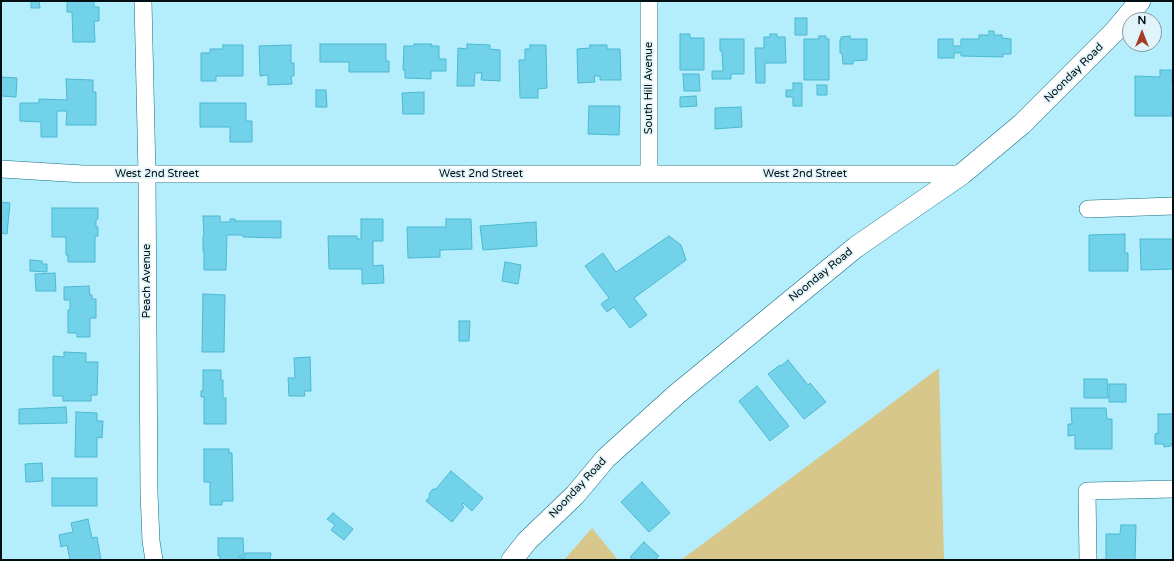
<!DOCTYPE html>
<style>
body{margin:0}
#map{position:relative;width:1174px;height:561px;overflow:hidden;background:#b4eefd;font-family:"Varela Round",sans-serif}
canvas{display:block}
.frame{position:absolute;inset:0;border:2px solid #000f14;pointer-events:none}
.north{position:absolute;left:1122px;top:12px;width:40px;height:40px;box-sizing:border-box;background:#e1f4f9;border:1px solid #87989d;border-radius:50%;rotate:0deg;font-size:11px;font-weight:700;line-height:16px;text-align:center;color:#000f14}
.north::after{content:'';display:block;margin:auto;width:14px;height:18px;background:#a63d24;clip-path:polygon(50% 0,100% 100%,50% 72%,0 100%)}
</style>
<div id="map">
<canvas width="1174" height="561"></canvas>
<div class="frame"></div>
<div class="north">N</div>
</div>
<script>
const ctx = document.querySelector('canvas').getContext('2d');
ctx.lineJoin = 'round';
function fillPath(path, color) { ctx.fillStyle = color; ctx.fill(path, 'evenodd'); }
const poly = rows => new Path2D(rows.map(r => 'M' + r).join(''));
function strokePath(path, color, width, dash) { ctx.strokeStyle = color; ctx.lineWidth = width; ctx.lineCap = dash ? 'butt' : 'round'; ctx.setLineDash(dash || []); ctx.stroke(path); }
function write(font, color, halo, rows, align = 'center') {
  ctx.font = font + ' "Varela Round",sans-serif'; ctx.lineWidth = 3.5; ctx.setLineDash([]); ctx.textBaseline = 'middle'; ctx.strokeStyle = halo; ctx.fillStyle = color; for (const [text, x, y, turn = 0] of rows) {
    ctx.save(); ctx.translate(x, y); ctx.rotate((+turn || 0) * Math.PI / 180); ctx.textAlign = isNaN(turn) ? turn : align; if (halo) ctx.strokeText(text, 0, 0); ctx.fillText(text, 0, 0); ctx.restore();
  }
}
fillPath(poly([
 [939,368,944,560,681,560],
 [592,528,618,560,564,560]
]), '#d7c78b');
const building = poly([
 [31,1,39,1,40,8,31,8,31,1],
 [67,1,94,1,94,7,99,7,99,21,94,21,95,42,73,42,72,12,67,12,67,1],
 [795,18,807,18,807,35,795,35,795,18],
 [989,31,994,31,994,35,1002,35,1002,38,1011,39,1011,54,1003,54,1003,57,961,56,961,53,954,53,954,58,938,58,938,39,953,39,953,46,961,46,961,39,979,39,979,35,989,35,989,31],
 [680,34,690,34,690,38,704,38,704,70,680,70,680,34],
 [770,34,777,34,777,37,785,37,786,63,765,63,765,83,756,83,755,48,764,48,764,37,770,37,770,34],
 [819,36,826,36,826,39,829,39,829,80,804,80,804,39,819,39,819,36],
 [850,36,850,39,867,39,867,60,853,61,853,64,843,64,842,53,840,53,840,40,841,40,841,37,850,36],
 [720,39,744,39,744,74,731,74,731,79,712,79,712,71,723,71,722,51,720,51,720,39],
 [320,44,386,44,386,61,389,61,389,72,349,72,349,62,320,62,320,44],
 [414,44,432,44,431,46,439,46,439,59,446,59,446,71,431,71,431,79,405,78,405,70,403,70,404,46,414,46,414,44],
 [467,44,490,45,490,49,500,50,500,81,481,80,482,73,475,73,474,86,457,86,458,48,467,49,467,44],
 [223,45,243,45,243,76,216,76,216,81,201,81,201,53,210,53,210,49,223,49,223,45],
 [291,45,291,63,294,63,294,76,291,76,292,84,268,85,268,75,260,76,259,46,291,45],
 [530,45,546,45,547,88,538,89,538,98,520,98,519,60,525,60,525,49,530,49,530,45],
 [590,45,607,45,607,49,620,49,621,80,600,80,600,76,594,76,595,82,578,83,577,49,590,48,590,45],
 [1160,70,1172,70,1172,84,1173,84,1172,116,1135,116,1135,76,1160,77,1160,70],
 [683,74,699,74,700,91,684,91,683,74],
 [1,77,17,78,16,97,1,96,1,77],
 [66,79,93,80,93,92,96,92,96,125,66,125,67,111,57,111,57,137,41,137,41,122,20,121,20,103,39,103,39,99,67,100,66,79],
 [793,83,802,83,802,106,793,106,793,97,786,97,786,90,793,90,793,83],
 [817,85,827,85,827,95,817,95,817,85],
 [316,90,326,90,327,107,316,107,316,90],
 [424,92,424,114,403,114,402,93,424,92],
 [696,96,697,106,680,107,680,97,696,96],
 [200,103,246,103,246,121,252,121,252,142,230,142,230,127,200,127,200,103],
 [589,106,620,106,619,135,588,134,589,106],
 [741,107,742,127,715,129,715,108,741,107],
 [1,202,10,203,7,234,1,233,1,202],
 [52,208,98,208,98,219,96,219,96,227,98,227,98,236,95,236,95,262,68,262,68,255,66,255,66,237,52,237,52,208],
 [203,216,220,216,220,222,230,222,230,219,235,219,235,221,281,221,281,238,243,237,243,235,227,235,226,270,204,270,204,251,203,251,203,236,204,236,203,216],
 [361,219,383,219,383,241,373,241,373,266,383,265,384,283,362,284,362,269,329,269,328,236,357,236,357,239,361,239,361,219],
 [446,219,471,219,472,249,440,250,440,257,408,258,407,227,446,227,446,219],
 [536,222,537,246,483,250,480,226,536,222],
 [1125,234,1125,253,1128,253,1128,271,1089,271,1089,235,1125,234],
 [669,236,681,245,686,260,634,298,647,315,630,328,614,307,607,312,601,304,609,298,585,266,603,253,616,272,669,236],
 [1140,239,1173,239,1173,269,1141,270,1140,239],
 [30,260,42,261,42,264,47,264,47,272,30,271,30,260],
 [505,262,521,265,518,284,502,281,505,262],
 [55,273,56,291,36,291,35,274,55,273],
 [89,286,90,295,92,295,92,299,96,299,96,318,90,318,90,337,77,337,77,333,68,333,68,310,70,310,70,300,64,300,64,287,89,286],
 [203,294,225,295,224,352,202,352,203,294],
 [459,321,470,321,469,341,459,341,459,321],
 [64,352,86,353,86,362,98,362,97,395,91,395,91,401,63,401,63,396,53,396,53,356,64,357,64,352],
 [310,357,311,391,304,391,305,396,289,396,288,378,295,378,294,358,310,357],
 [788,360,808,385,810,383,826,402,804,419,768,374,780,365,781,366,788,360],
 [203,370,221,370,221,380,223,380,223,398,226,398,226,424,204,424,204,397,201,397,201,391,203,391,203,370],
 [1084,379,1107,379,1108,398,1084,398,1084,379],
 [1109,384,1126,384,1126,402,1109,402,1109,384],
 [757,386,789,426,770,441,739,401,757,386],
 [66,407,67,423,19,424,19,409,66,407],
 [1071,408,1106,408,1107,419,1112,419,1112,449,1075,449,1075,435,1068,436,1068,424,1072,424,1071,408],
 [76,412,97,413,97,421,103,421,102,438,97,437,97,457,75,457,76,412],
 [1158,414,1173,414,1173,444,1171,444,1171,446,1164,447,1164,444,1155,444,1155,434,1158,433,1158,414],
 [204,449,229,449,229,453,232,453,233,501,222,501,222,505,210,505,210,482,204,482,204,449],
 [42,463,43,481,26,482,25,464,42,463],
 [451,471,483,498,472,511,463,503,462,505,464,507,452,522,426,501,430,496,429,494,433,489,436,489,451,471],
 [52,478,97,478,97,506,52,506,52,478],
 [642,482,670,513,649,532,621,502,642,482],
 [333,513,353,529,344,540,331,530,335,525,327,519,333,513],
 [88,519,92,538,97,537,101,560,70,560,67,545,61,547,59,535,73,532,71,523,88,519],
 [1121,525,1136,525,1135,560,1106,560,1106,534,1120,534,1121,525],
 [218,538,243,538,244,556,240,556,239,557,245,558,245,553,271,553,270,560,220,560,220,556,218,556,218,538],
 [644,542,659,556,655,560,633,560,630,557,644,542]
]);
fillPath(building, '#72d2e9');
strokePath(building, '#4bb8d0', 1);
const minor = poly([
 [143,1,147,174,149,493,151,541,154,560],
 [1,169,83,174,962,174],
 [649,174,649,1],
 [1088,209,1173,206],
 [1088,560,1087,491,1173,489]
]);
const tertiary = poly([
 [512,560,527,541,575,495,606,458,677,394,856,247,962,174,1022,124,1115,31,1140,1]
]);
strokePath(minor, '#126e80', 18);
strokePath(tertiary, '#126e80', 22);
strokePath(minor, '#fff', 17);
strokePath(tertiary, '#fff', 21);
write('11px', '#000f14', '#e1f4f9', [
 ["Noonday Road",1074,73,-45],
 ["South Hill Avenue",649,88,-90],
 ["West 2nd Street",157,174],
 ["West 2nd Street",481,174],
 ["West 2nd Street",805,174],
 ["Noonday Road",821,275,-39],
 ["Peach Avenue",147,281,-90],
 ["Noonday Road",578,488,-47]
]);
</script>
